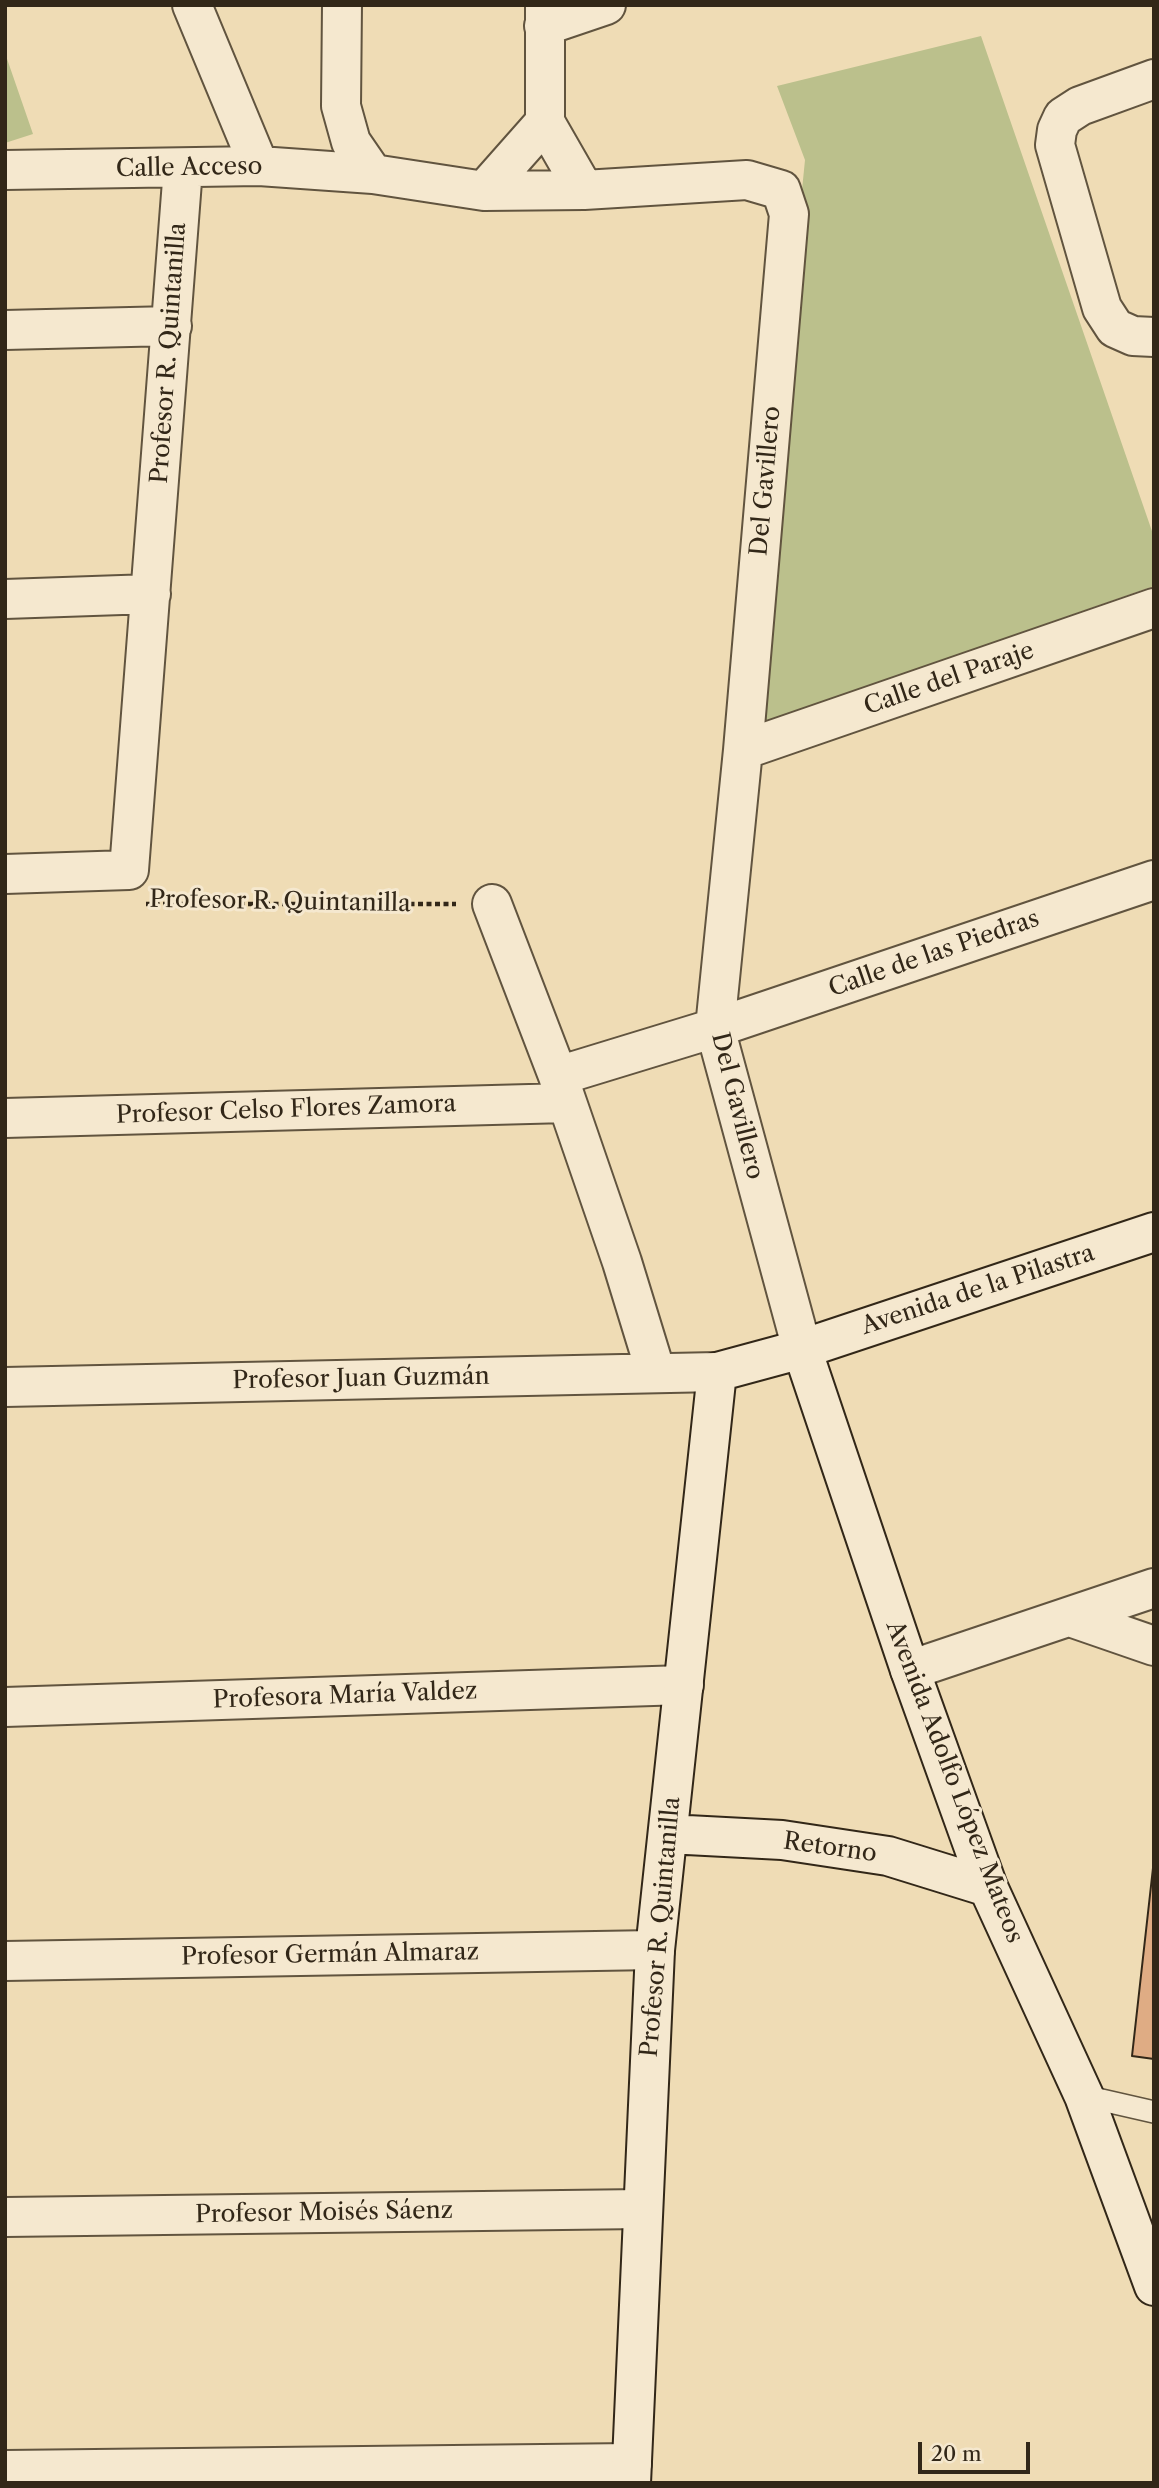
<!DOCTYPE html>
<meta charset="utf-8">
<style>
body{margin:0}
#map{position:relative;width:1159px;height:2488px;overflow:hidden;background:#efdcb5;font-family:"Libre Caslon Text",serif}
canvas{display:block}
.frame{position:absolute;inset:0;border:7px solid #322718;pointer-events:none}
.scale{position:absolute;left:918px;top:2442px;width:112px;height:32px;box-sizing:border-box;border:4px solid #322718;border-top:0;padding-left:9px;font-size:21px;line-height:24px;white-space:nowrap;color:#322718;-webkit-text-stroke:5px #f5e8cf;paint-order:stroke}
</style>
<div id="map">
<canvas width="1159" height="2488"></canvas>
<div class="frame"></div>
<div class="scale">20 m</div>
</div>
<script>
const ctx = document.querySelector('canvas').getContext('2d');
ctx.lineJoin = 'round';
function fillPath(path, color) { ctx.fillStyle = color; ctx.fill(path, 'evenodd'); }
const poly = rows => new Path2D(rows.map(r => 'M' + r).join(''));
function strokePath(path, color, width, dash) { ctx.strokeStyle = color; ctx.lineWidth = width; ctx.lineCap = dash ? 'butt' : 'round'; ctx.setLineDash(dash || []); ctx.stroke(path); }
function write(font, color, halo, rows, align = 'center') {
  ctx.font = font + ' "Libre Caslon Text",serif'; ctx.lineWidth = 6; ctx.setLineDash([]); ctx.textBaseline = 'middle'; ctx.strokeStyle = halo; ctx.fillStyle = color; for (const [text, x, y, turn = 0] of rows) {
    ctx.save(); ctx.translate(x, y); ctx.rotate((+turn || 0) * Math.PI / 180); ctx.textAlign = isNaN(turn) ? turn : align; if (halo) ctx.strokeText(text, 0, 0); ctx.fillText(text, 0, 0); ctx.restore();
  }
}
fillPath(poly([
 [981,36,1154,537,1154,586,748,728,805,160,777,86],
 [5,53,33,134,5,143]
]), '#bbc08c');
const building = poly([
 [1154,1859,1154,2059,1132,2056,1154,1859]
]);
fillPath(building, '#dfac84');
strokePath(building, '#322718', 2);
const lane = poly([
 [1084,2096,1154,2112]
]);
const street = poly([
 [192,5,259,166],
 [342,5,341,106,351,142,373,174],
 [545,5,545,122,584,190],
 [544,26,606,5],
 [1154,79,1080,106,1063,117,1057,130,1055,145,1102,308,1115,328,1133,336,1154,337],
 [5,170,259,166,373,174,484,191,584,190,747,180,781,190,789,214,743,750,715,1028,802,1349],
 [484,191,545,122],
 [5,330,172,326],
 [5,599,151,594],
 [743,750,1154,608],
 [5,874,129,870,183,168],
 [492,904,558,1076,622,1262,656,1373],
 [558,1076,715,1028,1154,880],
 [5,1118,567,1103],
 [5,1387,717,1372],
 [1070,1617,1154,1646],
 [910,1670,1154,1588],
 [5,1707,684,1685],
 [5,1961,655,1950],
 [5,2217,642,2209],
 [5,2470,632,2463]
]);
const secondary = poly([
 [802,1349,910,1670,988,1887,1084,2096,1154,2286],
 [668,1834,782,1840,888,1856,988,1887],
 [631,2483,655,1950,717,1372,802,1349,1154,1232]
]);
strokePath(lane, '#61543f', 24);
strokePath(street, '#61543f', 42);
strokePath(secondary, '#322718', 42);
strokePath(poly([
 [146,904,456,904]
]), '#322718', 4.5, [5, 3.5]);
strokePath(lane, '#f5e8cf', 21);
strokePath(street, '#f5e8cf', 38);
strokePath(secondary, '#f5e8cf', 38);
write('24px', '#322718', '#f5e8cf', [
 ["Calle Acceso",189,168,-1],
 ["Profesor R. Quintanilla",169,353,-86],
 ["Del Gavillero",766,481,-85],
 ["Calle del Paraje",949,679,-19],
 ["Profesor R. Quintanilla",280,902,1],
 ["Calle de las Piedras",934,954,-19],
 ["Del Gavillero",737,1106,76],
 ["Profesor Celso Flores Zamora",286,1110,-2],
 ["Avenida de la Pilastra",978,1290,-18],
 ["Profesor Juan Guzmán",361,1379,-1],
 ["Profesora María Valdez",345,1696,-2],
 ["Avenida Adolfo López Mateos",954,1782,69],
 ["Retorno",830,1848,8],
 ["Profesor R. Quintanilla",661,1927,-85],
 ["Profesor Germán Almaraz",330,1955,-1],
 ["Profesor Moisés Sáenz",324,2213,-1]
]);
</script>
